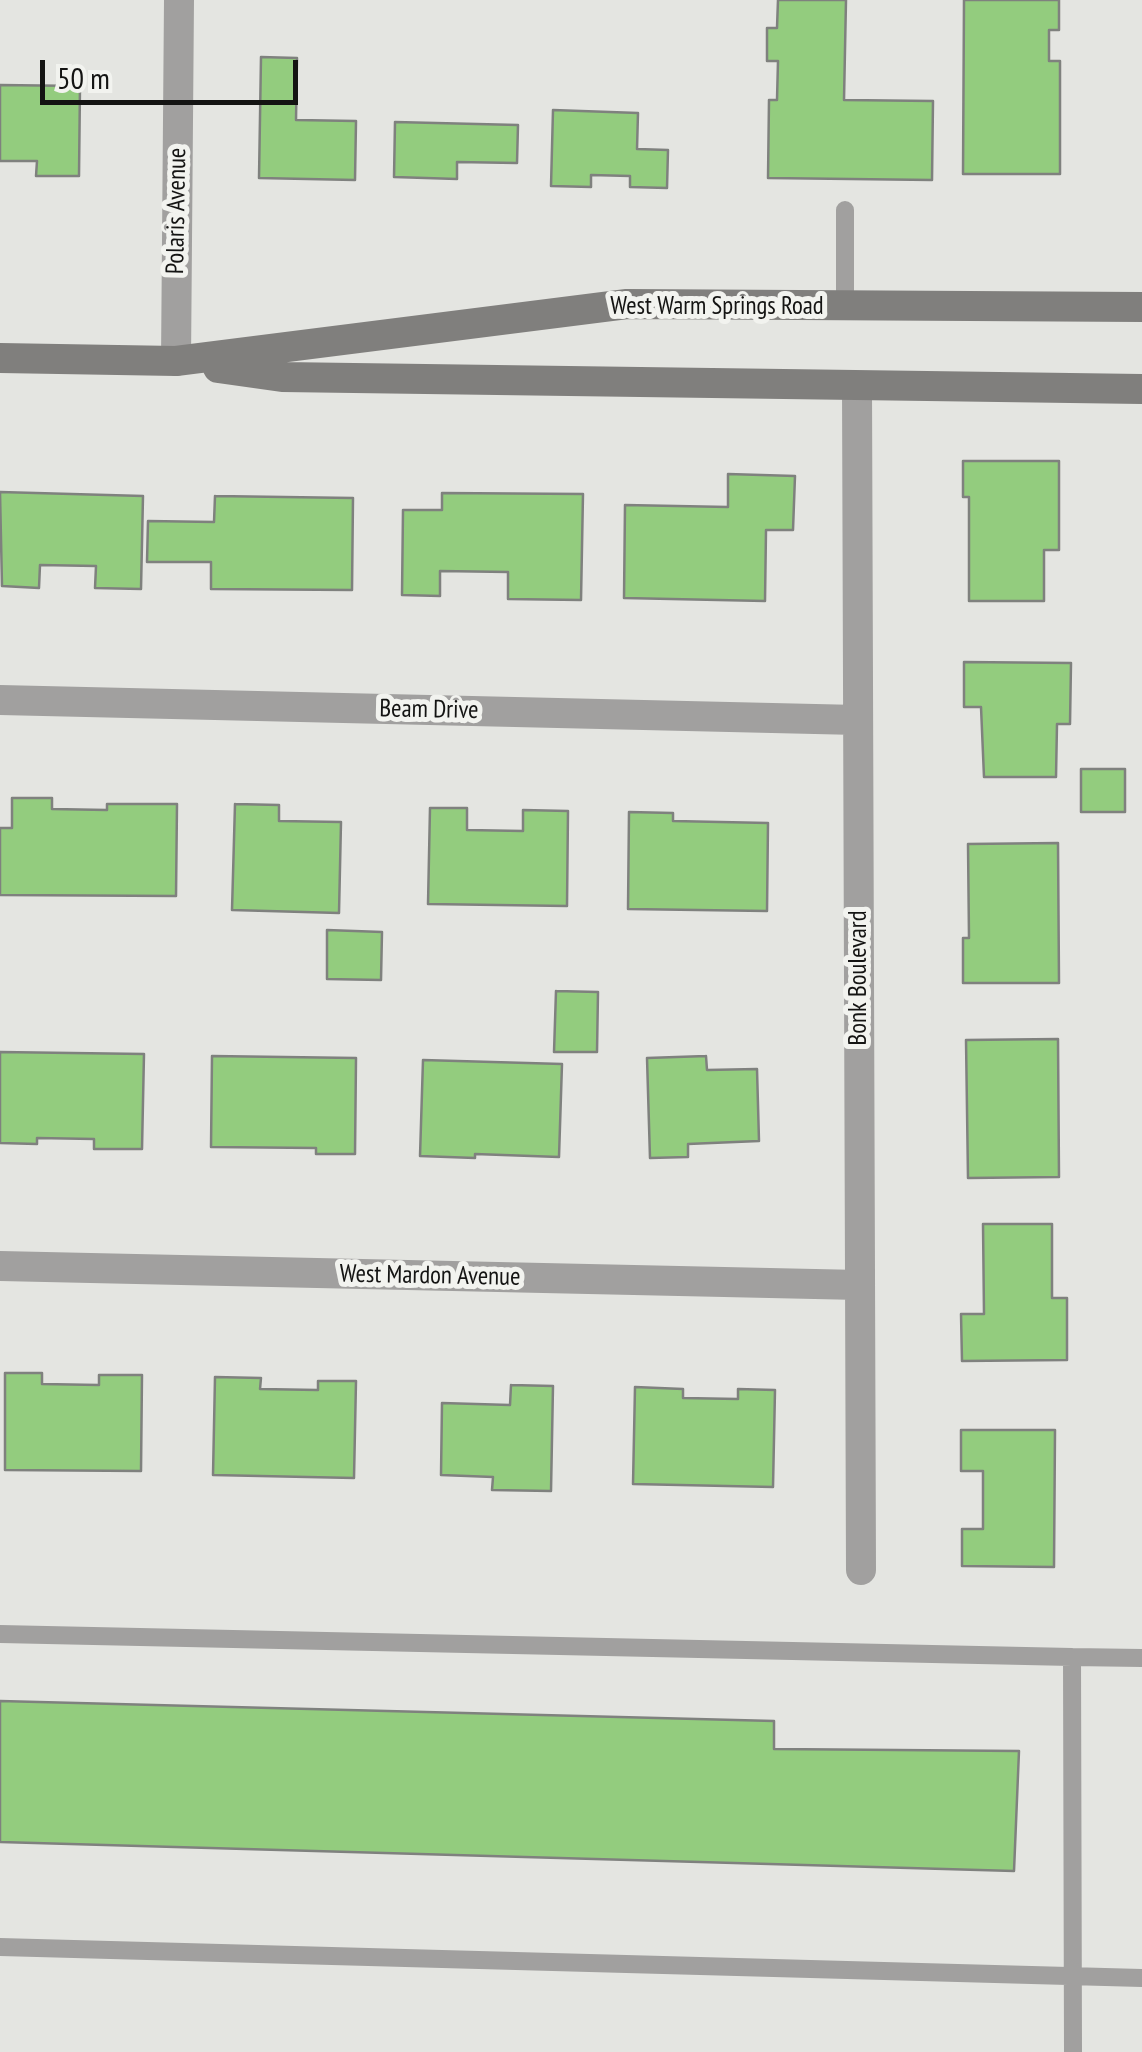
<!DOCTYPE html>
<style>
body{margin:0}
#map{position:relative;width:1142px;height:2052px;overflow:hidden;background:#e4e5e1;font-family:"PT Sans Narrow",sans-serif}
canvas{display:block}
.scale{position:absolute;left:40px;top:60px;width:258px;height:45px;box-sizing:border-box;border:5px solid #141413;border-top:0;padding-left:12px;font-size:30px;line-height:35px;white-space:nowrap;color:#141413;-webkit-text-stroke:8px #f2f3ef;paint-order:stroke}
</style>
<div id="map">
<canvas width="1142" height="2052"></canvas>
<div class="scale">50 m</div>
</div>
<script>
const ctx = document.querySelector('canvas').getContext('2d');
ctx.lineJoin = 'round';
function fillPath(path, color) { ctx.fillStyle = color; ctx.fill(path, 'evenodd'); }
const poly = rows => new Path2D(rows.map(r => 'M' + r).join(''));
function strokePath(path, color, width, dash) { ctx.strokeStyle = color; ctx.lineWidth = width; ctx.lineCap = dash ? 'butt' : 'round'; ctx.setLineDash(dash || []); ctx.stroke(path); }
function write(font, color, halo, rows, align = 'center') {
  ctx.font = font + ' "PT Sans Narrow",sans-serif'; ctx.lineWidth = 10; ctx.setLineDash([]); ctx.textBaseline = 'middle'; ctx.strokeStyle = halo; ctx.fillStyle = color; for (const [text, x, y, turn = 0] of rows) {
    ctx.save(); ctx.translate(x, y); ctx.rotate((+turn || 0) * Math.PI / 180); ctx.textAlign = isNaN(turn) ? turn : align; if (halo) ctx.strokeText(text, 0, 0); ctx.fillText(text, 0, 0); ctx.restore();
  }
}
const building = poly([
 [778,0,846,0,844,100,933,101,932,180,768,178,769,100,777,100,778,61,767,61,767,28,777,28,778,0],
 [964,0,1059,0,1059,30,1049,30,1049,61,1060,61,1060,174,963,174,964,0],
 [261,57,297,58,296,120,356,121,355,180,259,178,261,57],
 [0,85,80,86,79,176,36,176,37,161,0,161,0,85],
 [553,110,638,113,637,149,668,150,667,188,630,187,630,176,591,175,591,187,551,186,553,110],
 [395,122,518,125,517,163,457,162,457,179,394,177,395,122],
 [963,461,1059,461,1059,550,1044,550,1044,601,969,601,969,497,963,497,963,461],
 [728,474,795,476,793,530,766,530,765,601,624,598,625,505,728,507,728,474],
 [0,492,143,496,141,589,95,588,96,566,40,565,39,588,2,586,0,492],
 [442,493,583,494,581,600,508,599,508,572,440,571,440,596,402,595,403,510,442,510,442,493],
 [215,496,353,498,352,590,211,589,211,562,147,562,148,521,214,522,215,496],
 [964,662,1071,663,1070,724,1057,724,1056,777,984,777,981,707,964,707,964,662],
 [1081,769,1125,769,1125,812,1081,812,1081,769],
 [12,798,52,798,52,809,107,810,107,804,177,804,176,896,0,895,0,828,12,828,12,798],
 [235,804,279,805,279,821,341,822,339,913,232,910,235,804],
 [430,808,467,808,467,830,523,831,523,810,568,811,567,906,428,904,430,808],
 [629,812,673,813,673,821,768,823,767,911,628,909,629,812],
 [1058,843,1059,983,963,983,963,938,969,938,968,844,1058,843],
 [327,930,382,932,381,980,327,979,327,930],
 [556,991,598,992,597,1052,554,1052,556,991],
 [1058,1039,1059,1177,968,1178,966,1040,1058,1039],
 [0,1052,144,1054,142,1149,94,1149,94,1139,37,1138,37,1144,0,1143,0,1052],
 [212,1056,356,1058,355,1154,316,1154,316,1148,211,1147,212,1056],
 [706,1056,707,1070,757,1069,759,1141,688,1144,688,1157,650,1158,647,1058,706,1056],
 [423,1060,562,1064,559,1157,475,1154,475,1158,420,1156,423,1060],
 [983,1224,1052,1224,1052,1298,1067,1298,1067,1360,962,1361,961,1314,984,1314,983,1224],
 [5,1373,42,1373,42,1384,99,1385,99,1375,142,1375,141,1471,5,1470,5,1373],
 [215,1377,261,1378,260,1389,318,1390,318,1381,356,1381,354,1478,213,1475,215,1377],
 [511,1385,553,1386,551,1491,492,1490,493,1477,441,1475,442,1403,510,1405,511,1385],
 [635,1387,683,1389,683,1398,738,1399,738,1389,775,1390,773,1487,633,1484,635,1387],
 [961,1430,1055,1430,1054,1567,962,1566,962,1529,983,1529,983,1471,961,1471,961,1430],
 [0,1701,774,1721,774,1749,1019,1751,1014,1871,0,1842,0,1701]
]);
fillPath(building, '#93cc7e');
strokePath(building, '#7f817e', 2.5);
strokePath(poly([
 [845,210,845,306],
 [0,1634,1072,1657,1073,2052],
 [1072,1657,1142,1658],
 [0,1947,1142,1978]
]), '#a1a09f', 18);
strokePath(poly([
 [176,361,179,0],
 [857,386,861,1570],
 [0,700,858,720],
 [0,1266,860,1285]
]), '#a1a09f', 30);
strokePath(poly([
 [0,358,176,361,627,304,1142,307],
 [218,368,282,377,1142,389]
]), '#807f7d', 30);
write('25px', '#141413', '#f2f3ef', [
 ["Polaris Avenue",177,211,-89],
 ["West Warm Springs Road",717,307],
 ["Beam Drive",429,710,1],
 ["Bonk Boulevard",859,978,-90],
 ["West Mardon Avenue",430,1276,1]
]);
</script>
